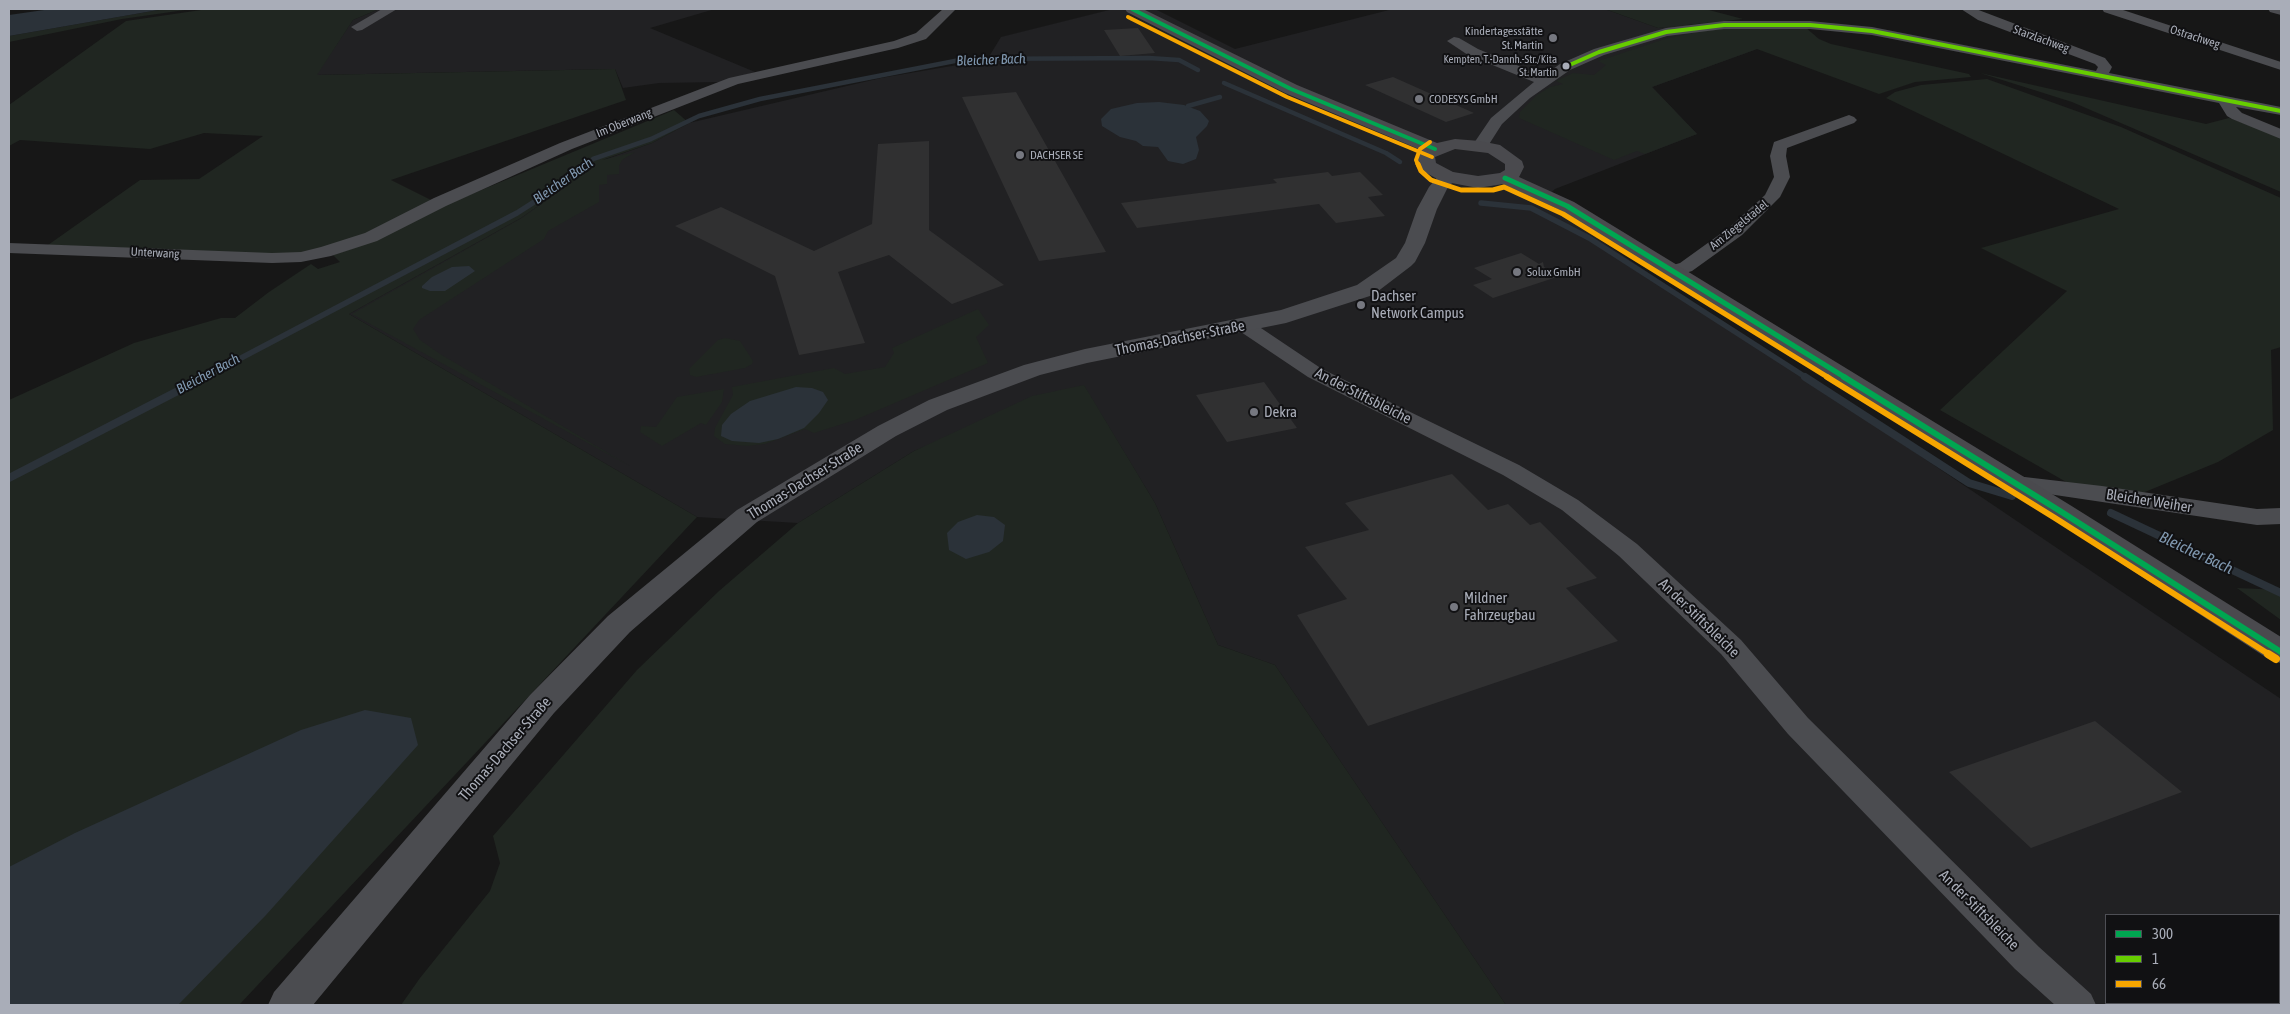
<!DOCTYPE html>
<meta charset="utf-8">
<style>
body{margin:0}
#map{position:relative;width:2290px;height:1014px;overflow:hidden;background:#171717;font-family:"Asap Condensed",sans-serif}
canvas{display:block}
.frame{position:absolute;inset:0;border:10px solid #a9adb8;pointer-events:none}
.legend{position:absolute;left:2105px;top:914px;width:175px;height:90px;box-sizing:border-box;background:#111113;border:1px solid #4e4f55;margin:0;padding:6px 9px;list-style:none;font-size:15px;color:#a9adb8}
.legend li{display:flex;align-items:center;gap:10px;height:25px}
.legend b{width:25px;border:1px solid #4e4f55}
</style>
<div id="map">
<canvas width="2290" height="1014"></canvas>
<div class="frame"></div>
<ul class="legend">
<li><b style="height:6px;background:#00a651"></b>300</li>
<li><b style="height:6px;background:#66cd00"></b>1</li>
<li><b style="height:6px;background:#f7a600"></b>66</li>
</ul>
</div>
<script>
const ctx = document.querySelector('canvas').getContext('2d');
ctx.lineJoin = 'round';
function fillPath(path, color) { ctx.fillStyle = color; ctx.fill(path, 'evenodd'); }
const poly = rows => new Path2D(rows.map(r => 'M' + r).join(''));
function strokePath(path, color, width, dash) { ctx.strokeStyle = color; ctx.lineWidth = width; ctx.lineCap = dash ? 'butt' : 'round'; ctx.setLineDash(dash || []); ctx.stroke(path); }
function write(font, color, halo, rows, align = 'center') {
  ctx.font = font + ' "Asap Condensed",sans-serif'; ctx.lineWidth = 4; ctx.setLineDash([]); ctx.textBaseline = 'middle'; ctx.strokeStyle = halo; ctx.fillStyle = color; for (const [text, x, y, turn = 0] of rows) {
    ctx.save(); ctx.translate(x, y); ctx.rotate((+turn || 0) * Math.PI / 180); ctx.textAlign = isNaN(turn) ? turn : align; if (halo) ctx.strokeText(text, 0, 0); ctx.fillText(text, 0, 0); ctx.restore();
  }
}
fillPath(poly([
 [379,9,715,9,650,28,755,72,721,82,659,83,623,88,615,69,316,75,353,20],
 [1113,9,1155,9,1235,49,1393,9,1605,9,1658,28,1684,24,1757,49,1652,87,1697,134,1555,189,1542,201,2281,699,2281,1005,1506,1005,1275,665,1218,645,1155,503,1084,386,914,451,798,523,697,517,349,314,521,218,601,161,652,143,689,123,881,78,987,60,1001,37],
 [2106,915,2279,915,2279,1003,2106,1003]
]), '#212123');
fillPath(poly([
 [164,9,192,9,122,19,9,42,9,36],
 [208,9,379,9,353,20,317,75,615,69,626,100,391,180,443,206,674,110,689,123,652,143,602,160,635,152,622,160,619,166,619,174,607,175,607,184,599,185,599,202,548,231,544,239,419,320,413,329,420,340,440,354,630,466,352,314,522,218,602,161,521,218,349,314,697,517,239,1005,9,1005,9,400,134,343,221,318,235,318,269,292,311,264,318,269,340,262,333,255,368,243,307,253,274,254,48,245,140,180,199,179,263,136,204,133,150,149,20,140,9,146,9,105,126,21],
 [1605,9,1705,9,1743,19,1658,28],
 [1739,27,1805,27,1819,39,1831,44,1969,74,1971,77,1915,82,1879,94,1757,49,1652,87,1697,134,1645,154,1637,151,1614,160,1519,118,1520,112,1537,95,1550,87,1563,84,1556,81,1573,73,1594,75,1606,65,1598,61,1665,39,1703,31],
 [1980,73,2206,124,2229,118,2281,137,2281,192,2072,102],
 [1987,79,2121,127,2281,198,2281,347,2271,350,2273,430,2218,462,2140,494,2075,487,1940,410,2067,291,1981,248,2119,209,1886,98,1895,92,1921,85],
 [978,309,989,325,976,337,988,363,855,420,814,433,805,429,765,444,747,446,725,444,714,436,715,428,733,395,732,387,834,368,845,374,885,367,894,353,892,348],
 [725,338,740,341,753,361,752,364,745,368,696,377,690,375,689,369,718,340],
 [1084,385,1155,503,1218,645,1275,665,1506,1005,401,1005,420,978,490,891,500,863,493,836,637,670,719,591,798,523,914,451,1032,396],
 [724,389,722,402,706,425,701,423,662,446,640,432,641,426,656,427,677,397],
 [2237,588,2281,590,2281,620]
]), '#202621');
fillPath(poly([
 [51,9,164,9,9,36,9,15],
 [1159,102,1184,105,1200,111,1209,121,1207,126,1196,137,1199,150,1196,159,1183,164,1168,161,1158,147,1143,146,1136,141,1120,137,1102,126,1101,119,1111,109,1137,103],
 [469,266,475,271,445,291,430,291,422,288,422,286,432,277,452,267],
 [796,387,812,388,823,392,828,400,819,413,804,428,778,439,759,443,732,441,721,436,722,425,731,414,750,401],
 [977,515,994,517,1005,525,1003,541,989,552,966,559,949,550,947,533,958,522],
 [365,710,411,718,418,745,266,915,178,1005,9,1005,9,867,75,833,301,730]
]), '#2b3239');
strokePath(poly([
 [1224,83,1386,153,1400,162],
 [1188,106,1220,97],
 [585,165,593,159,651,139,699,116,760,99,965,59,1149,58,1179,60,1198,70]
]), '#2b3239', 4.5);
strokePath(poly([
 [1481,203,1531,208,1589,238,1807,378],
 [203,378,517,213,556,188,587,164]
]), '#2b3239', 5.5);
strokePath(poly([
 [1805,377,1969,483,2012,496],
 [9,478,205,377],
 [2111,513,2281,593]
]), '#2b3239', 8);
fillPath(poly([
 [1138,28,1155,53,1120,56,1104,30],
 [1393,77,1474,113,1446,122,1365,85],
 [1016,92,1068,184,1106,252,1039,261,962,97],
 [929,141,929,230,1004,285,952,304,889,255,838,272,865,343,799,355,775,276,675,226,721,207,814,251,872,224,878,144],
 [1328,172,1332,176,1360,172,1383,195,1368,197,1385,216,1336,223,1319,204,1137,228,1121,203,1277,183,1273,179],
 [1521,253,1539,264,1543,262,1544,267,1560,276,1493,298,1473,285,1492,279,1474,268],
 [1264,382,1297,428,1227,442,1196,395],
 [1452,474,1488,510,1508,504,1530,525,1540,522,1597,578,1566,588,1618,641,1368,726,1297,615,1347,599,1305,547,1369,530,1345,503],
 [2095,721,2182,792,2031,848,1949,772]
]), '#303031');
fillPath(poly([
 [382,9,397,9,362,30,357,31,351,27,382,9],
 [943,9,956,9,926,39,898,48,738,84,572,149,446,206,377,241,331,256,301,262,272,263,9,253,9,243,272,253,301,252,321,247,365,233,434,198,560,143,729,78,894,41,916,33,943,9],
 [1961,9,1976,9,2105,58,2112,67,2109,73,2281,107,2281,115,2236,107,2242,113,2281,129,2281,139,2232,119,2227,116,2219,103,1872,35,1810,29,1724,29,1667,36,1604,55,1570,70,1530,98,1502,124,1486,149,1480,151,1474,149,1472,146,1491,118,1534,82,1468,55,1447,41,1454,37,1459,38,1478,49,1543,76,1560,64,1594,49,1666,28,1724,21,1810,21,1872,27,2096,71,2098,67,2095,64,1978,20,1961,9],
 [2102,9,2120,9,2281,62,2281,70,2104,12,2102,9],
 [2268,9,2281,9,2281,15,2270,12,2268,9],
 [1849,115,1854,117,1857,120,1854,123,1787,148,1786,156,1790,177,1780,197,1742,235,1692,271,1673,277,1666,275,1664,271,1666,267,1680,263,1730,227,1765,195,1774,177,1770,156,1774,142,1849,115],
 [1245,320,1252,322,1322,369,1519,465,1578,500,1637,544,1741,640,1808,718,2039,947,2091,994,2096,1005,2055,1005,2015,969,1788,734,1721,654,1619,556,1562,510,1503,475,1308,377,1238,330,1235,326,1238,322,1245,320],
 [2016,476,2102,486,2257,509,2281,508,2281,524,2257,525,2008,488,2004,483,2008,478,2016,476]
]), '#4b4c50');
fillPath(poly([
 [1448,171,1455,173,1457,177,1447,189,1437,209,1425,243,1415,262,1411,266,1373,295,1286,323,1087,363,1040,375,947,410,896,436,757,522,630,632,554,713,313,1005,268,1005,274,992,530,695,608,616,737,510,878,426,929,400,1024,365,1085,349,1281,310,1357,285,1396,258,1405,243,1417,209,1429,187,1441,173,1448,171]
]), '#4b4c50');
fillPath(poly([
 [1125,9,1143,9,1297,85,1437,143,1455,139,1480,141,1500,145,1522,161,1524,167,1519,177,1574,202,2070,505,2281,637,2281,663,2270,660,2050,517,1560,210,1503,184,1478,188,1441,181,1421,170,1416,160,1421,150,1285,93,1127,12,1125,9],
 [1455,149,1488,153,1505,164,1505,170,1500,173,1478,176,1453,172,1436,163,1435,157,1455,149]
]), '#4a4a4e');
strokePath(poly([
 [1132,9,1291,89,1435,149]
]), '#00a651', 4);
strokePath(poly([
 [1505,178,1567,206,1846,378]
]), '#00a651', 5);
strokePath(poly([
 [1844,377,2060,511,2281,652]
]), '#00a651', 6);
strokePath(poly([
 [1565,67,1599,52,1666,32,1724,25,1810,25,1872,31,2281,111]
]), '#66cd00', 4);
strokePath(poly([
 [1128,17,1287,97,1432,157],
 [1418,165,1416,160,1420,149,1430,142]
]), '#f7a600', 4);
strokePath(poly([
 [1418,164,1421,171,1431,180,1461,190,1493,190,1504,187,1563,214,1829,378]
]), '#f7a600', 5);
strokePath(poly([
 [1827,377,2055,518,2270,655]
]), '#f7a600', 6);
strokePath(poly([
 [2268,654,2276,659]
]), '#f7a600', 8);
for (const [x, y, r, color] of [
 [1553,38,5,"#767880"],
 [1566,66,4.5,"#a9adb8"],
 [1419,99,5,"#767880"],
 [1020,155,5,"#767880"],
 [1517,272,5,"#767880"],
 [1361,305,5,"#767880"],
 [1254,412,5,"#767880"],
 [1454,607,5,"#767880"]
]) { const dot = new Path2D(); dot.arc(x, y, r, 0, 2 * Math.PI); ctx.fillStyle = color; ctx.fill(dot); strokePath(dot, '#111113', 2); }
write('11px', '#a9adb8', '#111113', [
 ["Kempten, T.-Dannh.-Str./Kita",1557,60],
 ["St. Martin",1557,73]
], 'right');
write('12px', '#a9adb8', '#111113', [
 ["Kindertagesstätte",1543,31,"right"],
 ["St. Martin",1543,45,"right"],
 ["CODESYS GmbH",1429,99],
 ["DACHSER SE",1030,155],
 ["Solux GmbH",1527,272]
], 'left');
write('12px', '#a9adb8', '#111113', [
 ["Ostrachweg",2195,37,18],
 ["Starzlachweg",2041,39,20],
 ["Im Oberwang",624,123,-22],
 ["Am Ziegelstadel",1739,225,-39],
 ["Unterwang",155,253,3]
]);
write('italic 14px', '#8199b1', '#111113', [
 ["Bleicher Bach",991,60,-2],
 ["Bleicher Bach",563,181,-35],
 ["Bleicher Bach",208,374,-28]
]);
write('15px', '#a9adb8', '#111113', [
 ["Dachser",1371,296],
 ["Network Campus",1371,313],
 ["Dekra",1264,412],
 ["Mildner",1464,598],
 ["Fahrzeugbau",1464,615]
], 'left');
write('15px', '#a9adb8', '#111113', [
 ["Thomas-Dachser-Straße",1180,338,-11],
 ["An der Stiftsbleiche",1363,396,27],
 ["Thomas-Dachser-Straße",805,481,-32],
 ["Bleicher Weiher",2149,501,9],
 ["An der Stiftsbleiche",1699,618,44],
 ["Thomas-Dachser-Straße",505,749,-49],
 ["An der Stiftsbleiche",1979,910,45]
]);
write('italic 16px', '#8199b1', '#111113', [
 ["Bleicher Bach",2196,553,25]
]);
</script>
